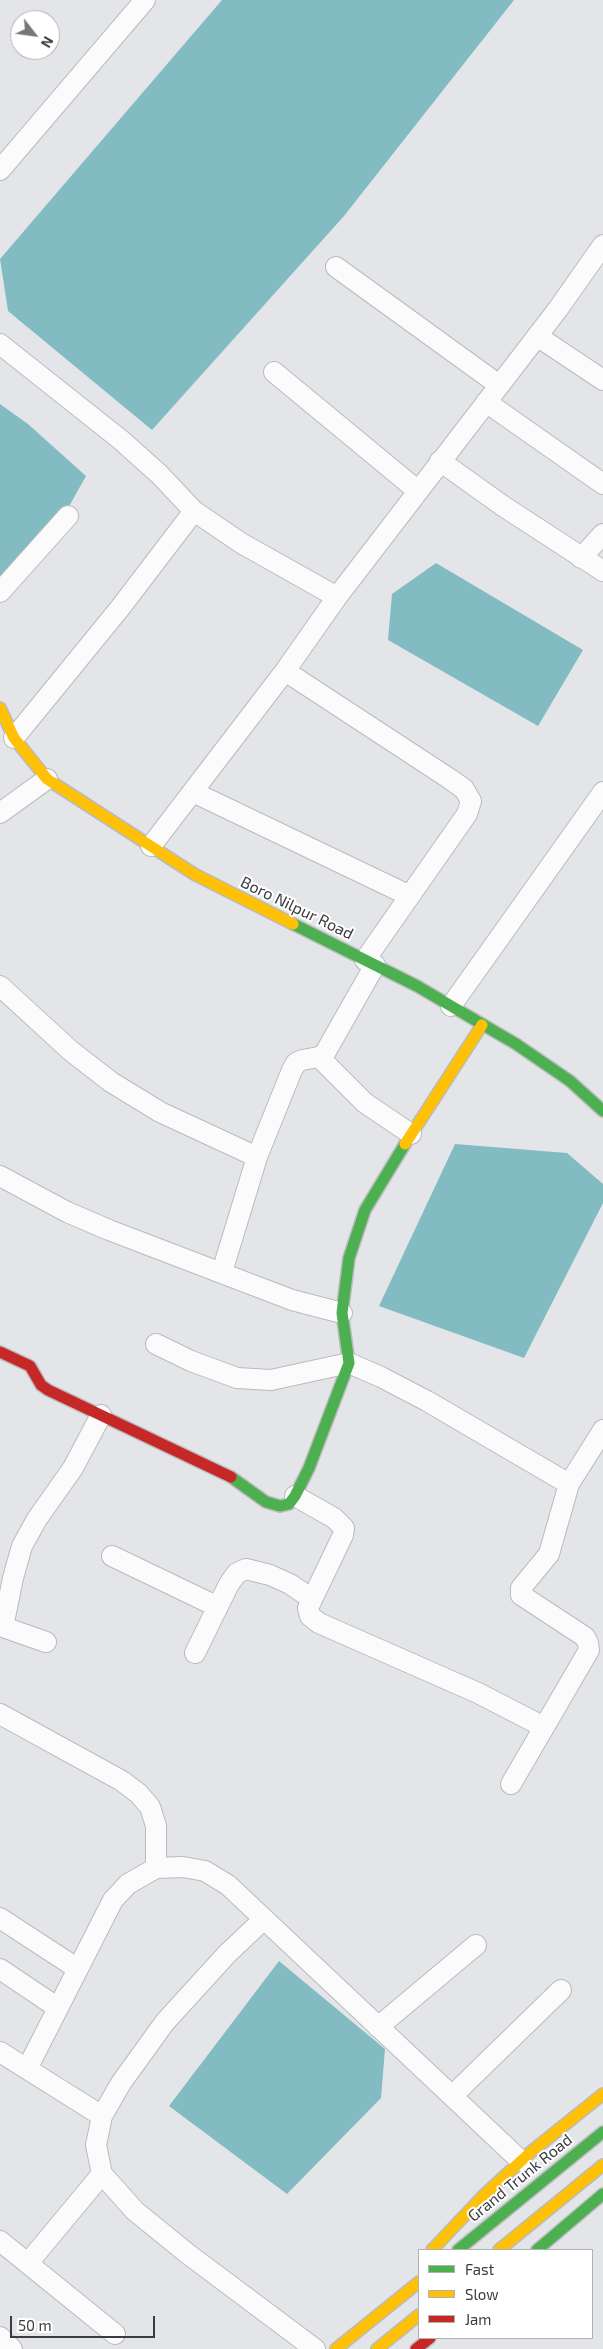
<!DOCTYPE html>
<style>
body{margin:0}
#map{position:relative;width:603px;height:2349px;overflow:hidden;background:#e3e5e8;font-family:"Exo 2",sans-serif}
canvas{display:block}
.legend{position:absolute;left:418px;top:2249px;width:175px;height:90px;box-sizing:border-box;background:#fff;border:1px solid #b1b1b2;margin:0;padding:6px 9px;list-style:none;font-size:15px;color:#3b3c3e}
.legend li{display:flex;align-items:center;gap:10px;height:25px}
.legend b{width:25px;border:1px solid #b1b1b2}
.north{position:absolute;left:10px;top:10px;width:50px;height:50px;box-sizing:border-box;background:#fff;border:1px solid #b1b1b2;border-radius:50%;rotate:120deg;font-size:14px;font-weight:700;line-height:20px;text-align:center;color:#3b3c3e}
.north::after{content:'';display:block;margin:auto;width:18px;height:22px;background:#76777a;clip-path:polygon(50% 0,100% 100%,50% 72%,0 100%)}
.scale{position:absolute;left:10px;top:2316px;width:145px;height:22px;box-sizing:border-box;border:2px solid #3b3c3e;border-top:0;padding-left:6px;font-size:15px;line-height:18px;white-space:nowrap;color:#3b3c3e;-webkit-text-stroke:4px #fff;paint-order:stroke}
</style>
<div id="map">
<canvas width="603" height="2349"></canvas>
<ul class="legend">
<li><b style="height:6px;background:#4caf50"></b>Fast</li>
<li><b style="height:6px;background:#ffc107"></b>Slow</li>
<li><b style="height:6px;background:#c62828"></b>Jam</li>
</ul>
<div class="north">N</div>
<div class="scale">50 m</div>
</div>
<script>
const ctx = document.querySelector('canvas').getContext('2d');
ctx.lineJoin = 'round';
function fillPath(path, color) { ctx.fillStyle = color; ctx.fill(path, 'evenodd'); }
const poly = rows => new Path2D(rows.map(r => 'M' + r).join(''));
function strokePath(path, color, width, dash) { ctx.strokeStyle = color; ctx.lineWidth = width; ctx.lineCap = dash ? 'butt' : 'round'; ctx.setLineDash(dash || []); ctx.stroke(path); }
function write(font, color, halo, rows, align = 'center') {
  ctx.font = font + ' "Exo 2",sans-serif'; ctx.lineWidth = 4; ctx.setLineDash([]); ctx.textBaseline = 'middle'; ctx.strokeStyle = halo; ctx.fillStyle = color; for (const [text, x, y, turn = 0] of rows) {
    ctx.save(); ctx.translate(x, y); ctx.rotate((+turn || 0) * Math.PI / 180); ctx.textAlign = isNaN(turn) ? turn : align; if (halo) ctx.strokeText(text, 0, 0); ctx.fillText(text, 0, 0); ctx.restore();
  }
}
fillPath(poly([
 [222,0,514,0,344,216,152,430,8,311,0,259],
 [0,404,28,424,86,476,63,517,0,578],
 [436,563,583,650,538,726,388,640,392,594],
 [455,1144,567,1153,603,1184,603,1203,524,1358,379,1306],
 [279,1961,385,2049,381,2098,287,2194,169,2106]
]), '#82bcc2');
const street = poly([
 [0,170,145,0],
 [336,267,499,385],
 [537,336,603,380],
 [0,344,121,440,159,474,194,511,241,543,337,597],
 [274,372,418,491],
 [486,402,603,484],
 [440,461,503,506,603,571],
 [581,558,603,534],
 [0,592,68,516],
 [285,671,450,779,464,789,471,801,467,814,365,960],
 [14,738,120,608,194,511],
 [193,792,410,896],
 [0,813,47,779],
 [151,846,285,671,337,597,558,309,603,245],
 [0,986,71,1051,111,1082,160,1112,257,1157],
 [451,1006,603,792],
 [319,1057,365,1103,411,1134],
 [0,1176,67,1212,109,1230,292,1300,342,1313],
 [222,1272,257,1157,292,1070,296,1063,302,1060,319,1057,325,1053,375,965],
 [156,1344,191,1361,237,1378,271,1380,349,1363,381,1377,427,1401,569,1484,603,1430],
 [295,1496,334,1518,344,1528,343,1535,308,1608,310,1616,319,1623,478,1693,544,1727],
 [112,1556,218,1607],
 [0,1626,46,1642],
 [3,1627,13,1578,22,1546,37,1519,73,1468,101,1415],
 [195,1653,229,1584,237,1573,246,1569,270,1575,290,1584,312,1599],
 [0,1714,122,1781,139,1794,150,1807,156,1826,156,1868],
 [511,1784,589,1650,588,1643,585,1637,521,1595,521,1588,549,1554,569,1484],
 [0,1918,78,1969],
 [264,1919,227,1954,165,2022,121,2083,102,2116,96,2145,102,2174,135,2211,188,2254,315,2349],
 [0,1969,58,2008],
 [378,2027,476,1945],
 [0,2052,102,2116],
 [27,2069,113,1900,128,1884,156,1868,183,1867,205,1871,228,1885,521,2161],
 [452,2096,561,1990],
 [0,2241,115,2334],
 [28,2263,102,2174],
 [0,2337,12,2349]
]);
const fast = poly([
 [293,924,417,986,516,1044,570,1081,603,1111],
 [231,1477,266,1502,280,1506,289,1504,295,1496,309,1468,349,1363,342,1313,349,1258,365,1210,405,1144],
 [458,2250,603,2132],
 [537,2250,603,2194]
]);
const slow = poly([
 [0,708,14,738,47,779,194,874,293,924],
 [405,1144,482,1025],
 [432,2250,483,2196,532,2151,603,2094],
 [499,2250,603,2165],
 [336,2349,419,2282],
 [377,2349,419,2315]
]);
const jam = poly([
 [0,1352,30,1366,41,1385,48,1390,231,1477],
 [416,2349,430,2338]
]);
strokePath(street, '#babbbd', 22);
strokePath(fast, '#babbbd', 14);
strokePath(slow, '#babbbd', 14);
strokePath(jam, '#babbbd', 14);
strokePath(street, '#fbfbfc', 20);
strokePath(fast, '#4caf50', 11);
strokePath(slow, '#ffc107', 11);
strokePath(jam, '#c62828', 11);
write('16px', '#3b3c3e', '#fff', [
 ["Boro Nilpur Road",297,908,26],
 ["Grand Trunk Road",520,2178,-39]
]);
</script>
